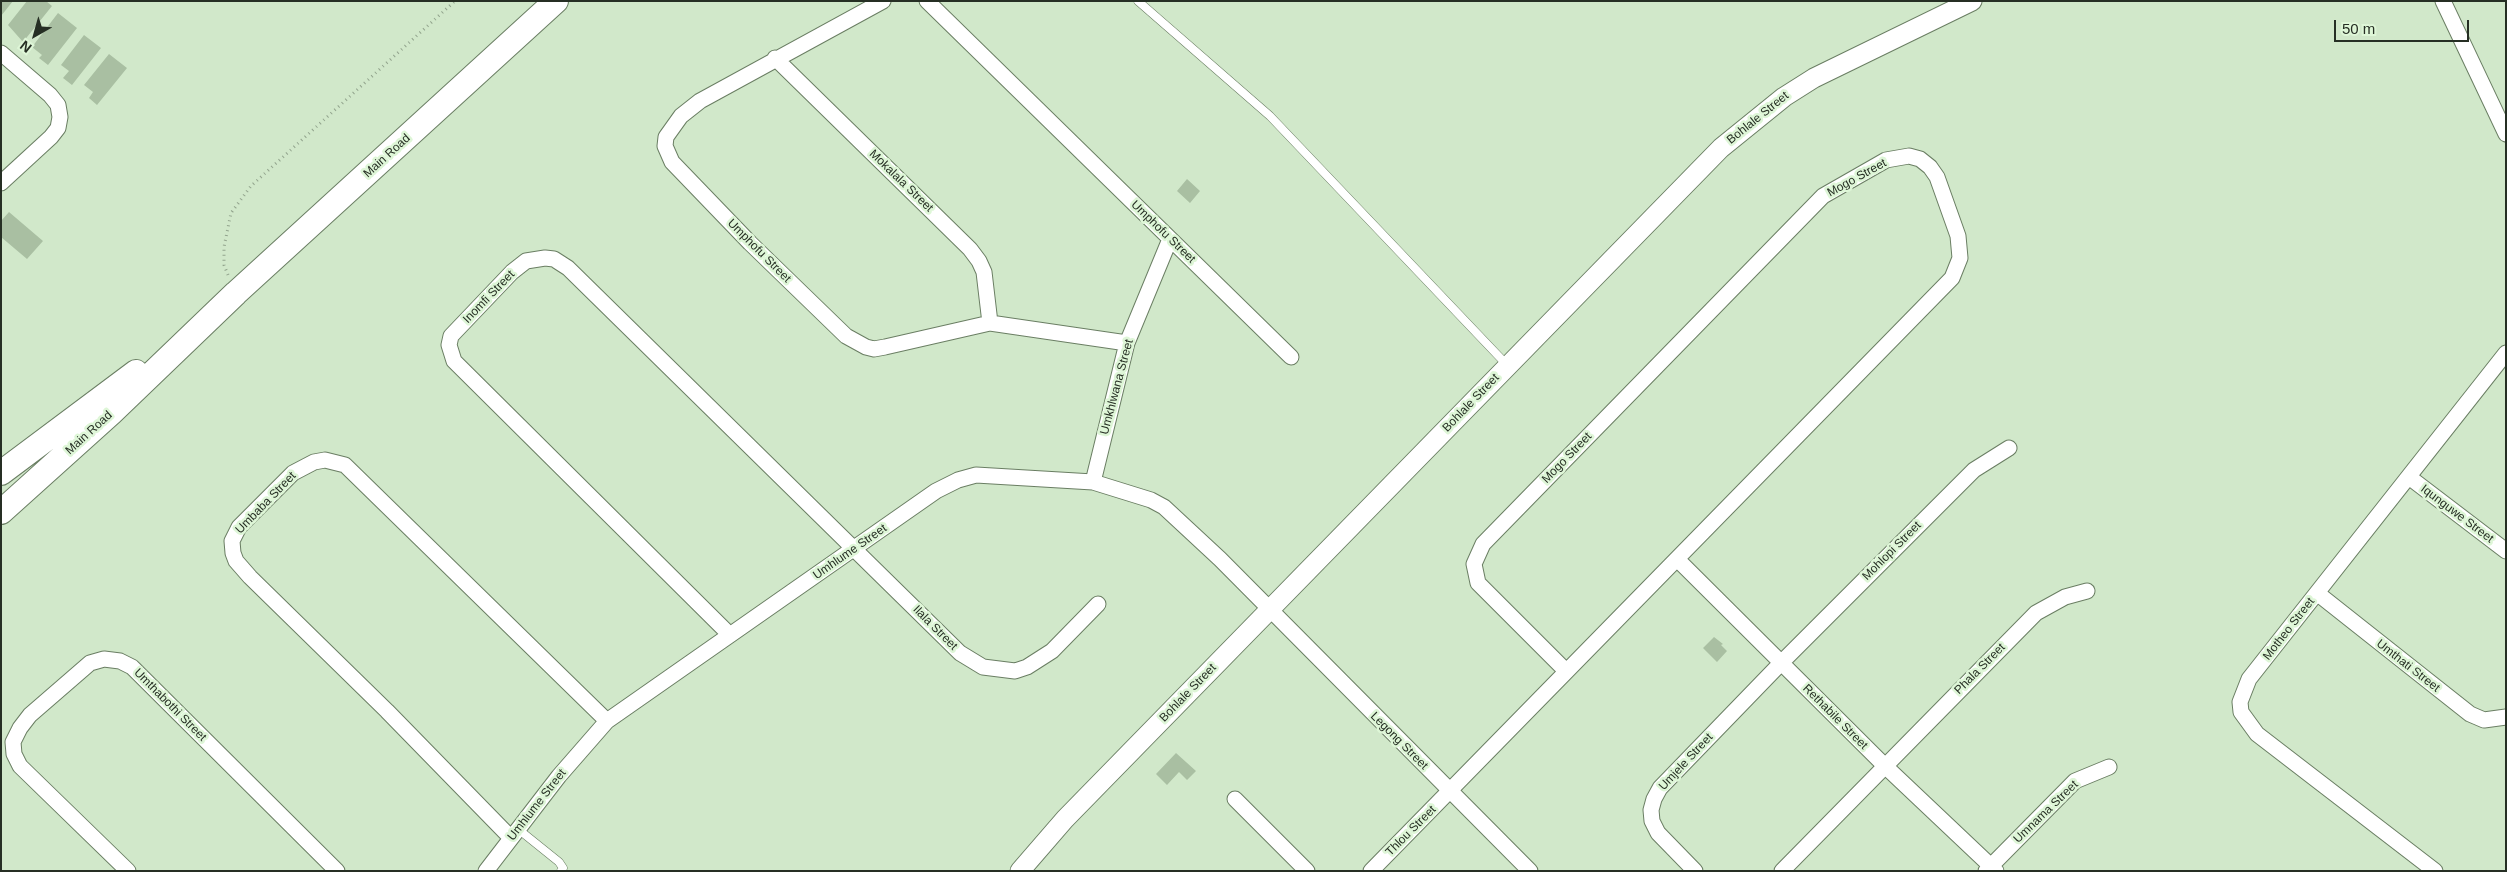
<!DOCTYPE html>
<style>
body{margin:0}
#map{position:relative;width:2507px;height:872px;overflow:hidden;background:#d1e8ca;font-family:Helvetica,sans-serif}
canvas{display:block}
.frame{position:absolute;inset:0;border:2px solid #262f24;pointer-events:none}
.north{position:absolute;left:10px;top:10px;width:50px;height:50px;-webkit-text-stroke:4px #def6d7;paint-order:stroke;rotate:218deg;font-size:14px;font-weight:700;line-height:20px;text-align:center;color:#262f24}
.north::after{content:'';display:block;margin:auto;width:18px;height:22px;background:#262f24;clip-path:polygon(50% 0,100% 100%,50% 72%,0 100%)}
.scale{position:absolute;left:2334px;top:20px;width:135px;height:22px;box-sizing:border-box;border:2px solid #262f24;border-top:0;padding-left:6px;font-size:15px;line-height:18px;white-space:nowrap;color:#262f24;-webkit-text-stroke:4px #def6d7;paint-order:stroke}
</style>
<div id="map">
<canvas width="2507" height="872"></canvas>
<div class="frame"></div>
<div class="north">N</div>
<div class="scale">50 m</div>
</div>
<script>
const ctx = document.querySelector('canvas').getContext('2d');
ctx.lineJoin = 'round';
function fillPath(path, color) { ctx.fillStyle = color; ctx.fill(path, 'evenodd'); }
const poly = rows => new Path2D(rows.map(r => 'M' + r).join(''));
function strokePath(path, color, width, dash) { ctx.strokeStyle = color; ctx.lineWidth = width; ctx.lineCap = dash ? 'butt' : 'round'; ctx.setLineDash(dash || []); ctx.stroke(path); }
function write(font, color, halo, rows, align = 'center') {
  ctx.font = font + ' Helvetica,sans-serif'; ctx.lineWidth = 5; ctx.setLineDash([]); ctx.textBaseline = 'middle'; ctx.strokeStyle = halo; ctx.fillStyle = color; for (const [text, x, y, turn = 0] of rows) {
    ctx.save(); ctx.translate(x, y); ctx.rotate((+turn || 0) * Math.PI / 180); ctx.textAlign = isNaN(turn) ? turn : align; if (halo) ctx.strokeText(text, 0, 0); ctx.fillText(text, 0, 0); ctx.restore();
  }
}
fillPath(poly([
 [1,1,13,1,1,16],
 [27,1,46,1,52,6,23,42,8,25],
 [58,13,77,28,48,65,39,58,42,55,32,47],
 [84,35,101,48,72,85,63,78,69,71,61,65],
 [109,54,127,68,97,105,89,98,93,92,84,85],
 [1187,179,1200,191,1190,203,1177,191],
 [9,212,43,241,27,259,1,237,1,221],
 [1714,637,1723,644,1721,645,1727,651,1717,662,1703,648],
 [1176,753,1196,771,1187,780,1179,772,1167,785,1156,774]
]), '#a9bfa2');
const service = poly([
 [1138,1,1270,116,1508,366],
 [518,829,559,862,563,868,561,871]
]);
const minor = poly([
 [883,1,700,101,681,116,666,137,665,146,672,162,750,243,846,336,866,347,874,349,885,347,990,323,1127,343],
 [927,1,1291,357],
 [2443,1,2506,134],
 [1,53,50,95,58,105,60,117,58,128,51,137,1,183],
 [775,58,970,249,979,261,984,272,990,323],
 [2409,477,2506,551],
 [1093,482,1127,343,1170,239],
 [1678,560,1885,766,1996,871],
 [2317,593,2470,714,2484,720,2506,717],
 [730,635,454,361,449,345,451,336,512,272,526,261,545,258,554,259,568,268,960,653,983,667,1015,671,1027,667,1052,651,1098,604],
 [1235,799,1307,871],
 [511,838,387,711,250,577,236,561,233,553,232,541,239,527,293,473,314,462,325,460,345,465,607,721],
 [128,871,20,766,14,754,13,742,20,728,30,715,90,663,104,659,120,661,132,667,337,871],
 [486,871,559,776,607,721,936,491,958,480,976,475,1093,482,1151,500,1164,507,1220,559,1530,871],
 [1371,871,1952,278,1960,258,1958,236,1937,177,1930,167,1920,159,1909,156,1886,160,1823,196,1483,544,1474,564,1478,583,1566,671],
 [1695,871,1658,833,1652,821,1651,810,1654,799,1660,788,1781,663,1974,470,2009,448],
 [1782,871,2036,613,2065,597,2087,591],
 [1986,871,2075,781,2109,767],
 [2435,871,2257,734,2241,712,2240,702,2249,679,2506,353]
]);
const tertiary = poly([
 [1020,871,1065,819,1721,148,1784,97,1814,78,1972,1]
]);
const primary = poly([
 [1,473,136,372],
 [1,512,111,413,236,293,556,1]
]);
strokePath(service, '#6a7e63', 9);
strokePath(minor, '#6a7e63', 17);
strokePath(tertiary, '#6a7e63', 21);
strokePath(primary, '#6a7e63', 26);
strokePath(poly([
 [228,275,224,265,224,247,231,213,251,186,455,1]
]), '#92a48d', 3, [1, 4]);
strokePath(service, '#fff', 8);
strokePath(minor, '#fff', 15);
strokePath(tertiary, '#fff', 19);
strokePath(primary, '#fff', 24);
write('12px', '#262f24', '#def6d7', [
 ["Bohlale Street",1758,118,-39],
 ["Main Road",387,156,-42],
 ["Mogo Street",1857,178,-29],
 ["Mokalala Street",901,181,44],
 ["Umphofu Street",1163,232,44],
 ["Umphofu Street",759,251,45],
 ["Inomfi Street",489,297,-46],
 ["Umkhlwana Street",1117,387,-75],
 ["Bohlale Street",1471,403,-46],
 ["Main Road",89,433,-42],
 ["Mogo Street",1567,458,-46],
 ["Umbaba Street",266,503,-46],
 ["Iqunguwe Street",2457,514,37],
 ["Mohlopi Street",1892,551,-45],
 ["Umhlume Street",850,552,-35],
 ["Ilala Street",935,628,45],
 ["Motheo Street",2289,629,-52],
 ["Umthati Street",2408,666,38],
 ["Phala Street",1980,669,-45],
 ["Bohlale Street",1188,693,-46],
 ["Umthabothi Street",170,705,45],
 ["Rethabile Street",1835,717,45],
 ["Legong Street",1399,741,45],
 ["Umjele Street",1686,762,-47],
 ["Umhlume Street",537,805,-52],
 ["Umnama Street",2046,812,-44],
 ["Thlou Street",1411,831,-45]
]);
</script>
